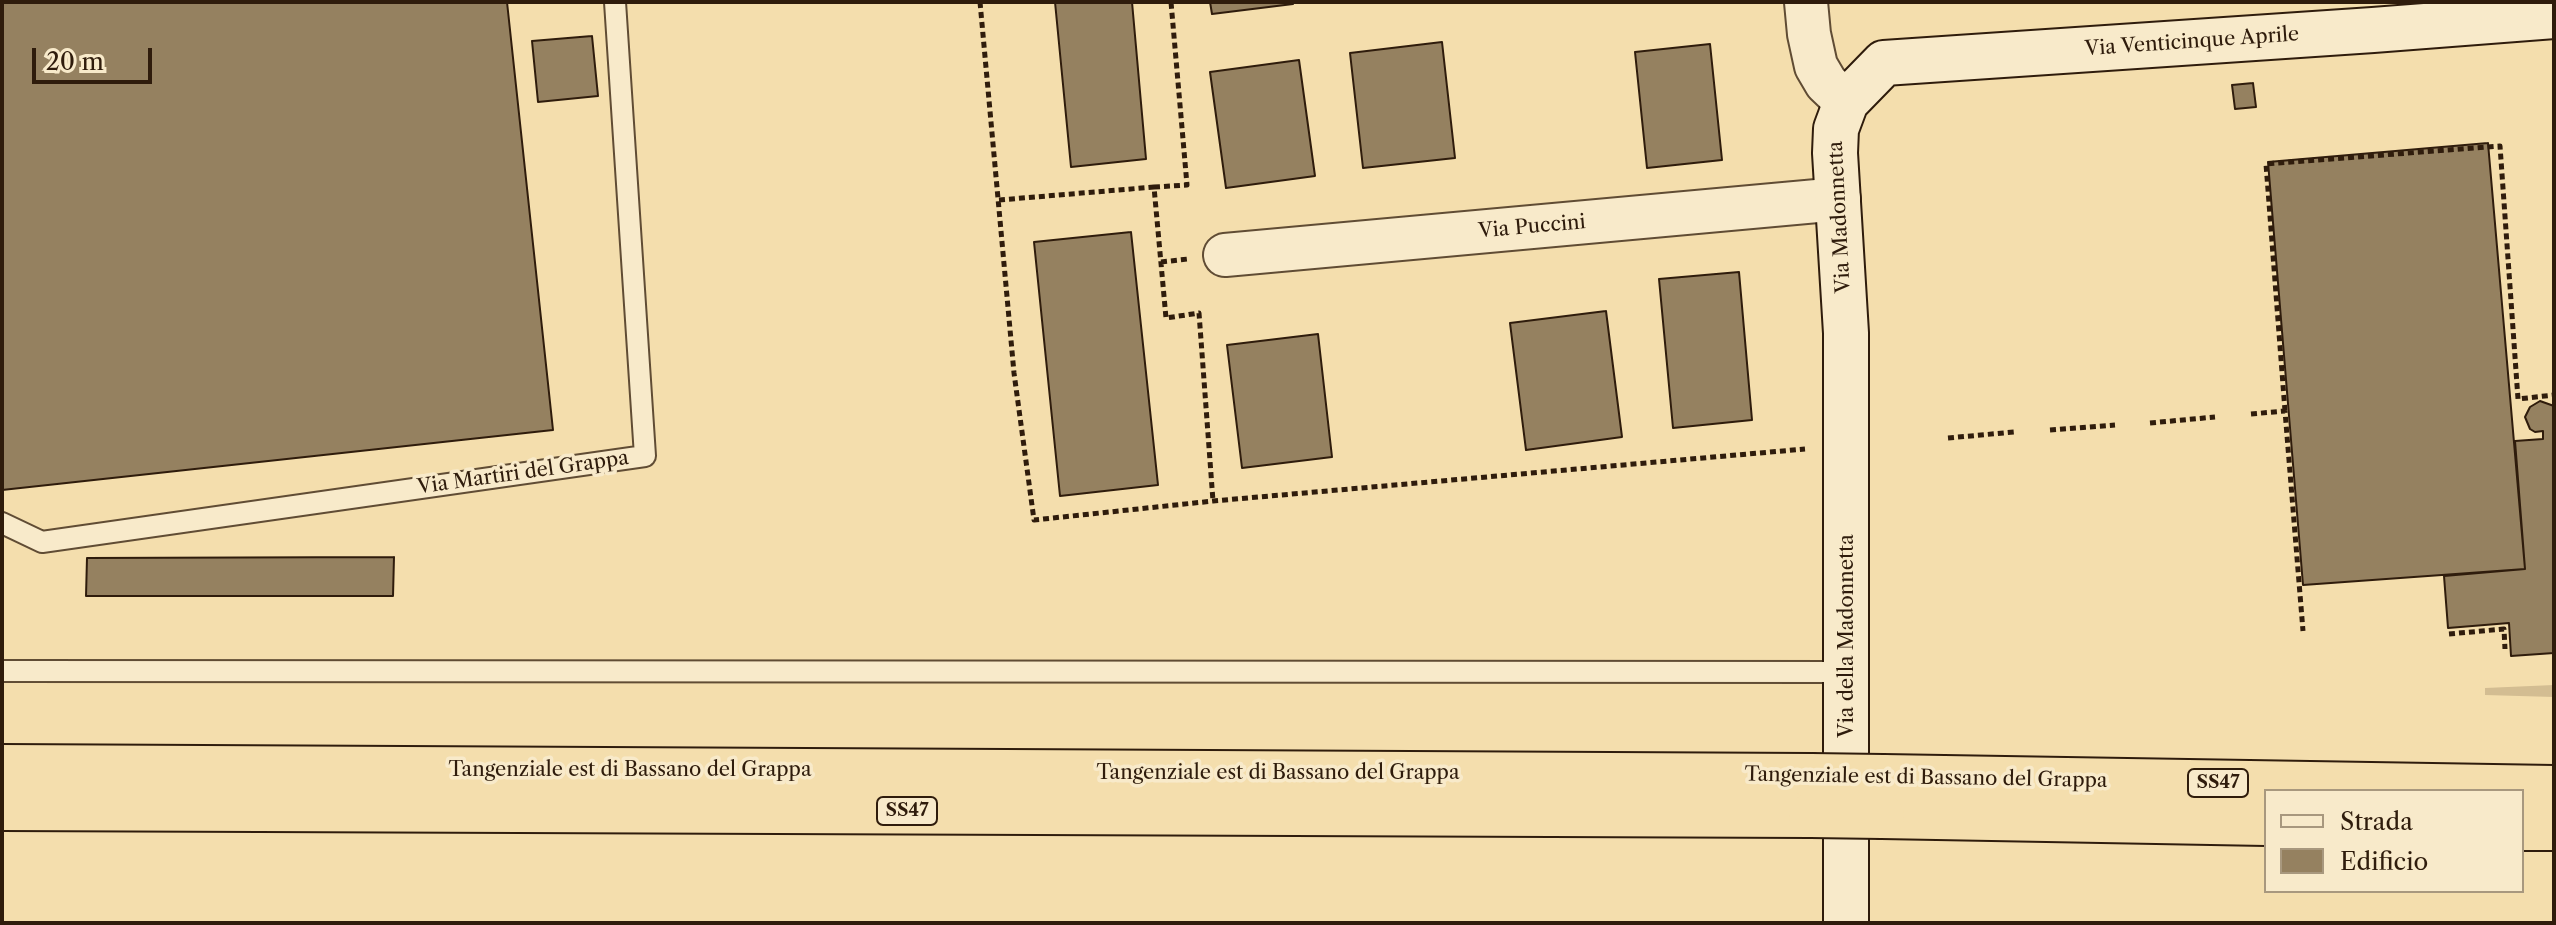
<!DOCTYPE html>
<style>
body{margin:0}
#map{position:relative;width:2556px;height:925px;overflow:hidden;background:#f4dead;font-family:"Libre Caslon Text",serif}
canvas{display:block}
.frame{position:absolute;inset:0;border:4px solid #2f1c0c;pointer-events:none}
.legend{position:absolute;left:2264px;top:789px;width:260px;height:104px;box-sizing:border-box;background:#f8eaca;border:2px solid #a8987e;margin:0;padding:10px 14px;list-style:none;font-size:24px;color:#2f1c0c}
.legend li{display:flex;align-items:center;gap:16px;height:40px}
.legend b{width:40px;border:2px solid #a8987e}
.scale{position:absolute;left:32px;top:48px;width:120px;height:36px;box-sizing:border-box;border:4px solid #2f1c0c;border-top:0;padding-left:10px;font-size:24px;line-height:28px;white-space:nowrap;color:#2f1c0c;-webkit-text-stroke:6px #f8eaca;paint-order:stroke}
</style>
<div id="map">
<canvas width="2556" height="925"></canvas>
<div class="frame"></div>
<ul class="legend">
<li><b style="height:10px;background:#f8eaca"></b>Strada</li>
<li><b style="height:22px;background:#958160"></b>Edificio</li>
</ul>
<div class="scale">20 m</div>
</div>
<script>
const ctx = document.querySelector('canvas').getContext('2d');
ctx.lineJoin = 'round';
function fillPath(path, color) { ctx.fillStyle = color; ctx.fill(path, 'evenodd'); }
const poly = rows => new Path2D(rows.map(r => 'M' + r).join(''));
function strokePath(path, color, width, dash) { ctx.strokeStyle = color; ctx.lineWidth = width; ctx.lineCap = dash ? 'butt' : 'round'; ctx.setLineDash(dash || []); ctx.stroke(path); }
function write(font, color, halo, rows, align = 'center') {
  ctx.font = font + ' "Libre Caslon Text",serif'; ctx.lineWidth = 7; ctx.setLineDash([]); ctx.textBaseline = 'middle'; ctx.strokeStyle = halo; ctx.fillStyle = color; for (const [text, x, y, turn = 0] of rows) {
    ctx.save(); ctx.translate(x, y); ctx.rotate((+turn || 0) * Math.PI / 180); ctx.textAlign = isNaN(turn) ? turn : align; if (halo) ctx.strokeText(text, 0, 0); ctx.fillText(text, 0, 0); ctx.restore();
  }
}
fillPath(poly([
 [2554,685,2554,697,2485,695,2485,688]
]), '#d3bd92');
const building = poly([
 [2,2,507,2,553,430,2,490,2,2],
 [1055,2,1132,2,1146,159,1071,167,1055,2],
 [1210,2,1293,2,1293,4,1212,14,1210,2],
 [592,36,598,96,538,102,532,41,592,36],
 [1442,42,1455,158,1363,168,1350,53,1442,42],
 [1710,44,1722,160,1647,168,1635,52,1710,44],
 [1299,60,1315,176,1226,188,1210,72,1299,60],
 [2253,83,2256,107,2235,109,2232,85,2253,83],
 [2488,143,2525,569,2303,585,2268,162,2488,143],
 [1131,232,1158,485,1060,496,1034,242,1131,232],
 [1739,272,1752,420,1673,428,1659,279,1739,272],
 [1606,311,1622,437,1526,450,1510,323,1606,311],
 [1318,334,1332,457,1242,468,1227,345,1318,334],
 [2540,401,2554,406,2554,653,2511,656,2509,623,2448,628,2444,576,2525,569,2515,441,2543,439,2543,431,2535,432,2530,429,2525,417,2530,407,2540,401],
 [394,557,393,596,86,596,87,558,394,557]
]);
fillPath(building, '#958160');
strokePath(building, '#2f1c0c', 2);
const lane = poly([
 [2,523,42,542,645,456,615,2],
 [2,671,1848,672]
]);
const street = poly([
 [1806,2,1809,34,1816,66,1826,83,1846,102],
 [1225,255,1839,199]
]);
const secondary = poly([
 [1846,923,1846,333,1835,153,1836,129,1846,102,1884,63,2373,30,2554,16]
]);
const highway = poly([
 [2,767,1811,776],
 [1883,777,2554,788],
 [2,808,1811,815],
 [1882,816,2266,823],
 [2522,828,2554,828]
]);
strokePath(lane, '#604c34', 24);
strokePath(street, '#604c34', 46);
strokePath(secondary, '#2f1c0c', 48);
strokePath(highway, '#2f1c0c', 48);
strokePath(poly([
 [980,2,1014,373,1034,520,1213,501,1805,449],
 [1154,187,1187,185,1171,2],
 [999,200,1154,187,1166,318,1199,313,1213,501],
 [1161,262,1188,259],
 [2285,411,2266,164,2500,146,2518,399,2554,395],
 [2251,414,2285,411,2303,631],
 [2150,423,2215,417],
 [2050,430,2115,425],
 [1948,438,2014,432],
 [2449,634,2504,629,2505,649]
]), '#2f1c0c', 5, [6, 4]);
strokePath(lane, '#f8eaca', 20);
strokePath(street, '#f8eaca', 42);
strokePath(secondary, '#f8eaca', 44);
strokePath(highway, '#f4dead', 44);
const highwayBridge = poly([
 [1811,776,1883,777],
 [1811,815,1882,816]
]);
strokePath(highwayBridge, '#2f1c0c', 48, []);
strokePath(highwayBridge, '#f4dead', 44);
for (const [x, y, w] of [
 [2218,783,60],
 [907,811,60]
]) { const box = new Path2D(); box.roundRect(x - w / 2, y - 14, w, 28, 6); ctx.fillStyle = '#f8eaca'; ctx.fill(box); strokePath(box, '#2f1c0c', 2); }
write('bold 18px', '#2f1c0c', null, [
 ["SS47",2218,783],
 ["SS47",907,811]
]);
write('20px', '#2f1c0c', '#f8eaca', [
 ["Via Venticinque Aprile",2192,42,-4],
 ["Via Madonnetta",1840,217,-93],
 ["Via Puccini",1532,227,-5],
 ["Via Martiri del Grappa",523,473,-8],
 ["Via della Madonnetta",1847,636,-90],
 ["Tangenziale est di Bassano del Grappa",630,770],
 ["Tangenziale est di Bassano del Grappa",1278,773],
 ["Tangenziale est di Bassano del Grappa",1926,778,1]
]);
</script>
